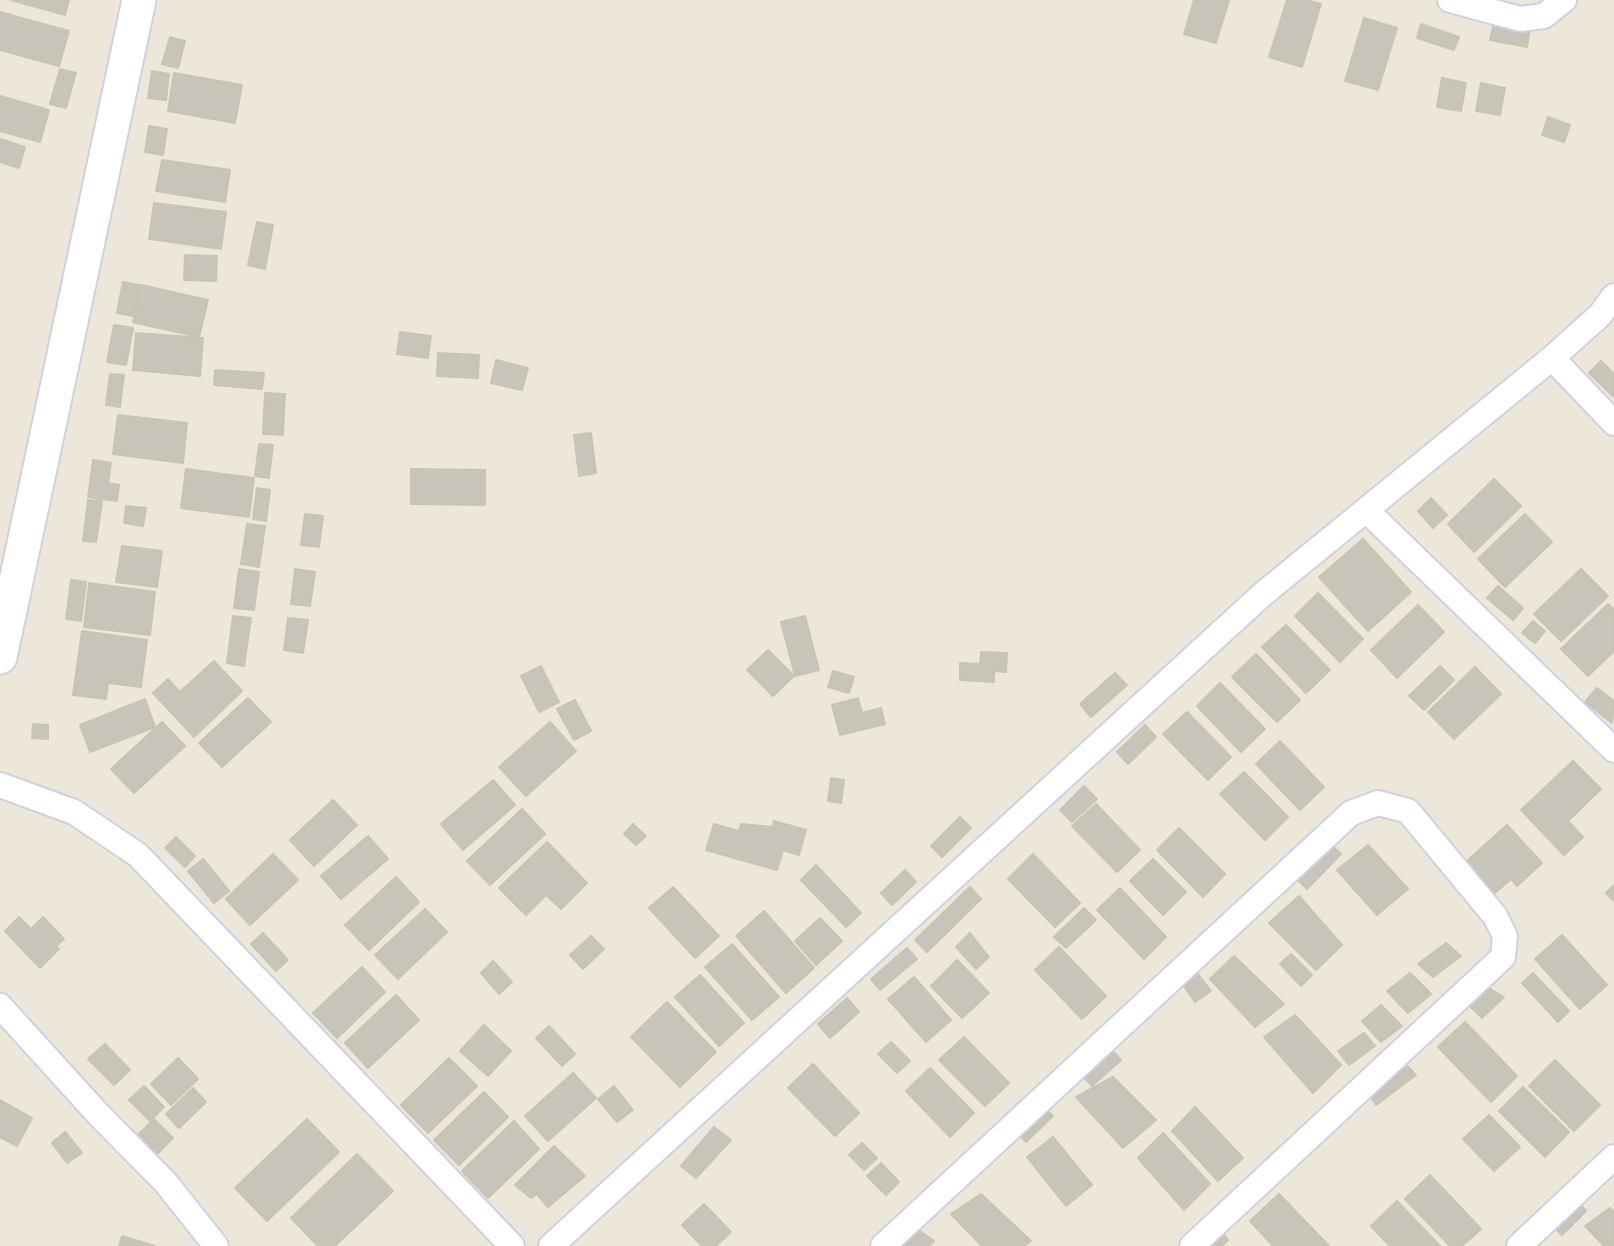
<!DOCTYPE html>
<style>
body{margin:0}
canvas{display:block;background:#ede7da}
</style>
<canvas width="1614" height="1246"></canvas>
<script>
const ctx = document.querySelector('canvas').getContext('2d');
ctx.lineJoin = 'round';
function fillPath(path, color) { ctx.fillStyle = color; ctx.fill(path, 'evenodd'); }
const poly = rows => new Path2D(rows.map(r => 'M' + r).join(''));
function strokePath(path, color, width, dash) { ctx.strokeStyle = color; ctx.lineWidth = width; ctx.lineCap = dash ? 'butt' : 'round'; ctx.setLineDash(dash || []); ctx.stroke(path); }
const building = poly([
 [11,0,69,0,65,15,11,0],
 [1194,0,1229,0,1216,43,1184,34,1194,0],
 [1287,0,1306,0,1321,4,1302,67,1269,57,1287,0],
 [0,12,69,31,59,66,0,50,0,12],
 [1364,18,1397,28,1378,90,1345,81,1364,18],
 [1494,23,1530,29,1527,47,1490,40,1494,23],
 [1421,24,1459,37,1454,50,1417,38,1421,24],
 [170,37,185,41,178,68,162,64,170,37],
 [60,69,76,73,66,108,50,104,60,69],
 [152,71,169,74,166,100,148,98,152,71],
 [174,73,242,85,235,123,168,111,174,73],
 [1442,78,1466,83,1461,111,1437,107,1442,78],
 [1481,83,1505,88,1500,115,1476,111,1481,83],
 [0,96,49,110,40,142,0,131,0,96],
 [1548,117,1570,125,1564,142,1542,135,1548,117],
 [149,126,167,129,163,155,145,152,149,126],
 [0,139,25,147,19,168,0,162,0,139],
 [162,160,230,170,225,202,156,191,162,160],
 [154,203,226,212,221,249,149,239,154,203],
 [257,222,273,225,265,269,248,265,257,222],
 [185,255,217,256,216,281,184,280,185,255],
 [123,282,139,285,133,316,117,313,123,282],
 [141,285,208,300,199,337,133,322,141,285],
 [114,325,133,328,126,365,107,362,114,325],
 [400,332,431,336,428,358,397,354,400,332],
 [136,333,203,338,200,376,133,370,136,333],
 [438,353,479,355,478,378,437,376,438,353],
 [496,360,528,368,522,390,491,383,496,360],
 [1601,361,1614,374,1614,397,1589,373,1601,361],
 [215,370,264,373,262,389,214,385,215,370],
 [110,374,124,375,120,407,106,405,110,374],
 [265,393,285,394,283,435,263,434,265,393],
 [118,415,187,423,183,463,113,454,118,415],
 [591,433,596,473,579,476,574,435,591,433],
 [259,444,273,445,269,478,255,476,259,444],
 [93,460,111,463,108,483,119,485,117,501,88,497,93,460],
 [186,469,254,478,249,517,181,508,186,469],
 [411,469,485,470,485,505,411,504,411,469],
 [1494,479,1521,506,1474,552,1448,524,1494,479],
 [257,488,270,490,266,521,253,519,257,488],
 [1431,498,1447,515,1433,528,1418,511,1431,498],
 [88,500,102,501,96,542,83,541,88,500],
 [126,506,146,508,143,526,124,523,126,506],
 [305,514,323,516,319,547,301,545,305,514],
 [1525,514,1552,542,1505,587,1478,559,1525,514],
 [247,524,265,526,259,567,241,564,247,524],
 [1363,539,1411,592,1368,631,1319,577,1363,539],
 [122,546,162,551,157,587,116,582,122,546],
 [239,569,259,572,254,610,234,608,239,569],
 [295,569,315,572,310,606,291,604,295,569],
 [1581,569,1608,596,1561,641,1534,614,1581,569],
 [71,580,86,582,81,621,66,619,71,580],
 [89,583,155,592,150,635,84,627,89,583],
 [1498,586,1523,608,1513,620,1487,598,1498,586],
 [1318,593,1363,639,1340,662,1295,616,1318,593],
 [1608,604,1614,610,1614,651,1588,676,1561,649,1608,604],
 [1418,605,1444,632,1397,678,1371,650,1418,605],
 [233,616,251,618,244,666,227,663,233,616],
 [805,616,819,670,795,676,781,622,805,616],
 [288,618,308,620,303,653,284,650,288,618],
 [1533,621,1545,631,1535,643,1522,633,1533,621],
 [1286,625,1330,670,1306,693,1262,647,1286,625],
 [82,631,147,640,141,687,108,683,106,699,73,695,82,631],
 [768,650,794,676,773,696,747,670,768,650],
 [981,652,1007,653,1006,672,994,671,994,682,960,680,960,663,980,664,981,652],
 [1256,654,1300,700,1277,722,1232,677,1256,654],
 [214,661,242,691,194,737,153,693,168,679,180,692,214,661],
 [541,666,559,702,539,712,521,676,541,666],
 [1440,666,1454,680,1424,710,1409,696,1440,666],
 [1475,667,1501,694,1454,739,1428,712,1475,667],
 [833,671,854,677,849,693,828,687,833,671],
 [1115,673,1127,685,1091,717,1080,704,1115,673],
 [1220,683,1265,729,1241,752,1197,706,1220,683],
 [1597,688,1614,701,1612,723,1585,702,1597,688],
 [248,698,271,722,222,767,199,743,248,698],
 [858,698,862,713,881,708,885,724,840,735,832,705,858,698],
 [145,699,155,727,90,752,80,725,145,699],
 [575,700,591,731,574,740,557,709,575,700],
 [1187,712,1231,757,1208,780,1163,734,1187,712],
 [162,722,185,746,134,793,111,769,162,722],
 [550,722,576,751,526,796,499,767,550,722],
 [33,724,48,725,48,739,32,738,33,724],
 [1145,725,1156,737,1128,764,1117,752,1145,725],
 [1280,741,1324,787,1300,810,1256,764,1280,741],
 [1573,761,1601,789,1568,821,1583,837,1564,855,1521,810,1573,761],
 [1244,772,1288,817,1265,840,1220,794,1244,772],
 [831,778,844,780,841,803,828,801,831,778],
 [493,780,515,805,463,850,441,824,493,780],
 [1084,786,1097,799,1072,822,1060,810,1084,786],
 [333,800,357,825,314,866,290,840,333,800],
 [1096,804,1140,850,1117,872,1072,826,1096,804],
 [522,809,545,834,490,885,467,861,522,809],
 [960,817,971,828,942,857,931,846,960,817],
 [774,821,806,830,799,855,783,850,777,870,706,850,714,824,739,831,741,824,773,827,774,821],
 [633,824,646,836,636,845,624,834,633,824],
 [1507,825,1542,863,1517,886,1511,879,1488,899,1459,868,1507,825],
 [1179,828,1225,874,1203,897,1157,850,1179,828],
 [368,836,388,859,341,899,321,876,368,836],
 [176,837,195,856,185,867,165,848,176,837],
 [1327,841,1341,854,1307,889,1294,876,1327,841],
 [547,842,587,883,561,909,546,895,526,915,499,888,547,842],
 [1368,845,1408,889,1377,915,1337,870,1368,845],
 [273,854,298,880,250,925,226,899,273,854],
 [1033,854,1080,903,1055,927,1008,879,1033,854],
 [203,859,229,891,214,903,188,871,203,859],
 [1153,859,1186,892,1163,915,1130,881,1153,859],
 [816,865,861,913,846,927,801,880,816,865],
 [905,870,916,882,892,905,881,893,905,870],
 [396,877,419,902,369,950,345,925,396,877],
 [1614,885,1614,901,1606,893,1614,885],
 [673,887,719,936,695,958,649,908,673,887],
 [970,887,981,899,927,952,915,940,970,887],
 [1120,888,1166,937,1144,959,1097,910,1120,888],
 [1299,896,1342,945,1316,970,1269,923,1299,896],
 [1084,908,1096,920,1066,948,1054,937,1084,908],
 [425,909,447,932,398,979,375,955,425,909],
 [764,911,814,968,786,993,736,936,764,911],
 [19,917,31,929,43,917,64,939,56,946,59,949,40,968,5,931,19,917],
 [820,918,842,941,816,965,795,941,820,918],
 [263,933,288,960,276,971,251,944,263,933],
 [970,933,989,957,976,969,956,947,970,933],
 [1562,935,1607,985,1580,1009,1535,959,1562,935],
 [591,936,604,949,583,969,570,955,591,936],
 [1446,943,1461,956,1433,977,1418,964,1446,943],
 [732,944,779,997,752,1020,705,967,732,944],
 [1059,947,1106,996,1082,1019,1035,970,1059,947],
 [907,948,917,959,880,990,871,979,907,948],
 [1291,954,1312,975,1301,986,1280,964,1291,954],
 [1234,956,1284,1004,1255,1027,1210,979,1234,956],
 [957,960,989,993,962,1018,931,986,957,960],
 [493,961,512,982,499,994,481,973,493,961],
 [362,967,385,992,337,1038,313,1013,362,967],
 [1197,973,1211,991,1195,1002,1183,985,1197,973],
 [1410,973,1431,994,1408,1013,1387,991,1410,973],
 [1533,973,1569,1011,1558,1022,1522,983,1533,973],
 [700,975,744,1023,719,1046,675,997,700,975],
 [914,977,951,1020,926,1042,888,999,914,977],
 [1487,987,1504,997,1482,1018,1468,1004,1487,987],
 [396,995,419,1020,368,1068,345,1043,396,995],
 [847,998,859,1012,830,1038,818,1024,847,998],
 [667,1002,716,1052,680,1087,631,1037,667,1002],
 [1381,1005,1402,1026,1381,1042,1362,1021,1381,1005],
 [1295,1015,1341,1065,1313,1093,1264,1037,1295,1015],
 [1465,1022,1517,1076,1491,1102,1438,1047,1465,1022],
 [484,1025,511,1051,488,1076,460,1051,484,1025],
 [549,1026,575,1054,562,1066,536,1038,549,1026],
 [1364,1033,1375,1046,1349,1065,1338,1051,1364,1033],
 [964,1037,1009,1083,985,1106,939,1060,964,1037],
 [891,1042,910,1061,897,1073,878,1054,891,1042],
 [105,1044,130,1070,114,1085,88,1059,105,1044],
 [1108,1046,1121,1060,1092,1086,1079,1072,1108,1046],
 [178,1058,198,1079,171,1105,151,1084,178,1058],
 [449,1058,477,1086,428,1133,401,1105,449,1058],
 [1555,1060,1600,1105,1574,1131,1529,1086,1555,1060],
 [1404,1063,1416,1075,1376,1105,1368,1093,1404,1063],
 [813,1064,859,1113,835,1136,788,1088,813,1064],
 [930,1068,974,1113,950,1137,906,1091,930,1068],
 [573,1073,596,1098,548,1141,525,1116,573,1073],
 [1113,1077,1156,1120,1123,1148,1076,1097,1113,1077],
 [144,1086,164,1107,150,1121,129,1100,144,1086],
 [614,1086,633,1110,617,1122,598,1099,614,1086],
 [1523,1087,1569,1132,1545,1157,1499,1111,1523,1087],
 [193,1088,206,1102,179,1128,166,1114,193,1088],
 [484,1092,508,1117,459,1165,434,1140,484,1092],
 [0,1100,32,1118,17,1146,0,1137,0,1100],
 [1040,1103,1053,1116,1026,1142,1014,1129,1040,1103],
 [1195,1107,1243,1158,1218,1181,1172,1131,1195,1107],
 [1489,1115,1520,1147,1494,1171,1463,1139,1489,1115],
 [154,1119,173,1138,157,1154,139,1134,154,1119],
 [307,1119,339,1152,267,1221,235,1188,307,1119],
 [514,1121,539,1149,488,1198,462,1171,514,1121],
 [714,1127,731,1140,696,1178,681,1166,714,1127],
 [65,1132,82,1153,67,1163,52,1143,65,1132],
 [1163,1133,1210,1184,1184,1210,1138,1158,1163,1133],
 [1053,1137,1092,1185,1066,1206,1027,1157,1053,1137],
 [862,1143,877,1158,864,1170,849,1155,862,1143],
 [554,1146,585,1176,548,1207,537,1194,531,1198,515,1185,554,1146],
 [357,1154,393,1191,335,1246,318,1246,291,1218,357,1154],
 [881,1163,899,1182,886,1195,867,1176,881,1163],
 [1430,1175,1481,1229,1462,1246,1450,1246,1405,1199,1430,1175],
 [981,1194,1031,1241,1024,1246,982,1246,951,1214,981,1194],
 [1279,1194,1329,1246,1273,1246,1250,1221,1279,1194],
 [1574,1198,1586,1211,1562,1235,1549,1222,1574,1198],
 [1397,1201,1440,1246,1390,1246,1371,1226,1397,1201],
 [704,1204,731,1232,716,1246,702,1246,682,1225,704,1204],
 [1610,1208,1614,1212,1614,1246,1604,1246,1585,1226,1610,1208],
 [917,1229,934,1241,929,1246,900,1246,917,1229],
 [1219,1229,1228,1240,1222,1246,1200,1246,1219,1229],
 [122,1236,155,1246,119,1246,122,1236]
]);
fillPath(building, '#c8c4b9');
strokePath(building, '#c8c4b3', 2);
const street = poly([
 [1450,0,1520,19,1544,16,1564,0],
 [1552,358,1614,423],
 [1366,510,1614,750],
 [0,785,74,812,138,855,512,1246],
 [0,1006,98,1114,166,1183,216,1246],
 [551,1246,1263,594,1552,358,1600,315,1614,296],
 [883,1246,1351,813,1378,803,1408,811,1495,916,1505,936,1503,957,1192,1246],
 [1519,1246,1614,1157]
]);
const secondary = poly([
 [0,657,139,0]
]);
strokePath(street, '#cfd0e3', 28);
strokePath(secondary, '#cfd0e3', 37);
strokePath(street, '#fff', 24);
strokePath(secondary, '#fff', 33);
</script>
